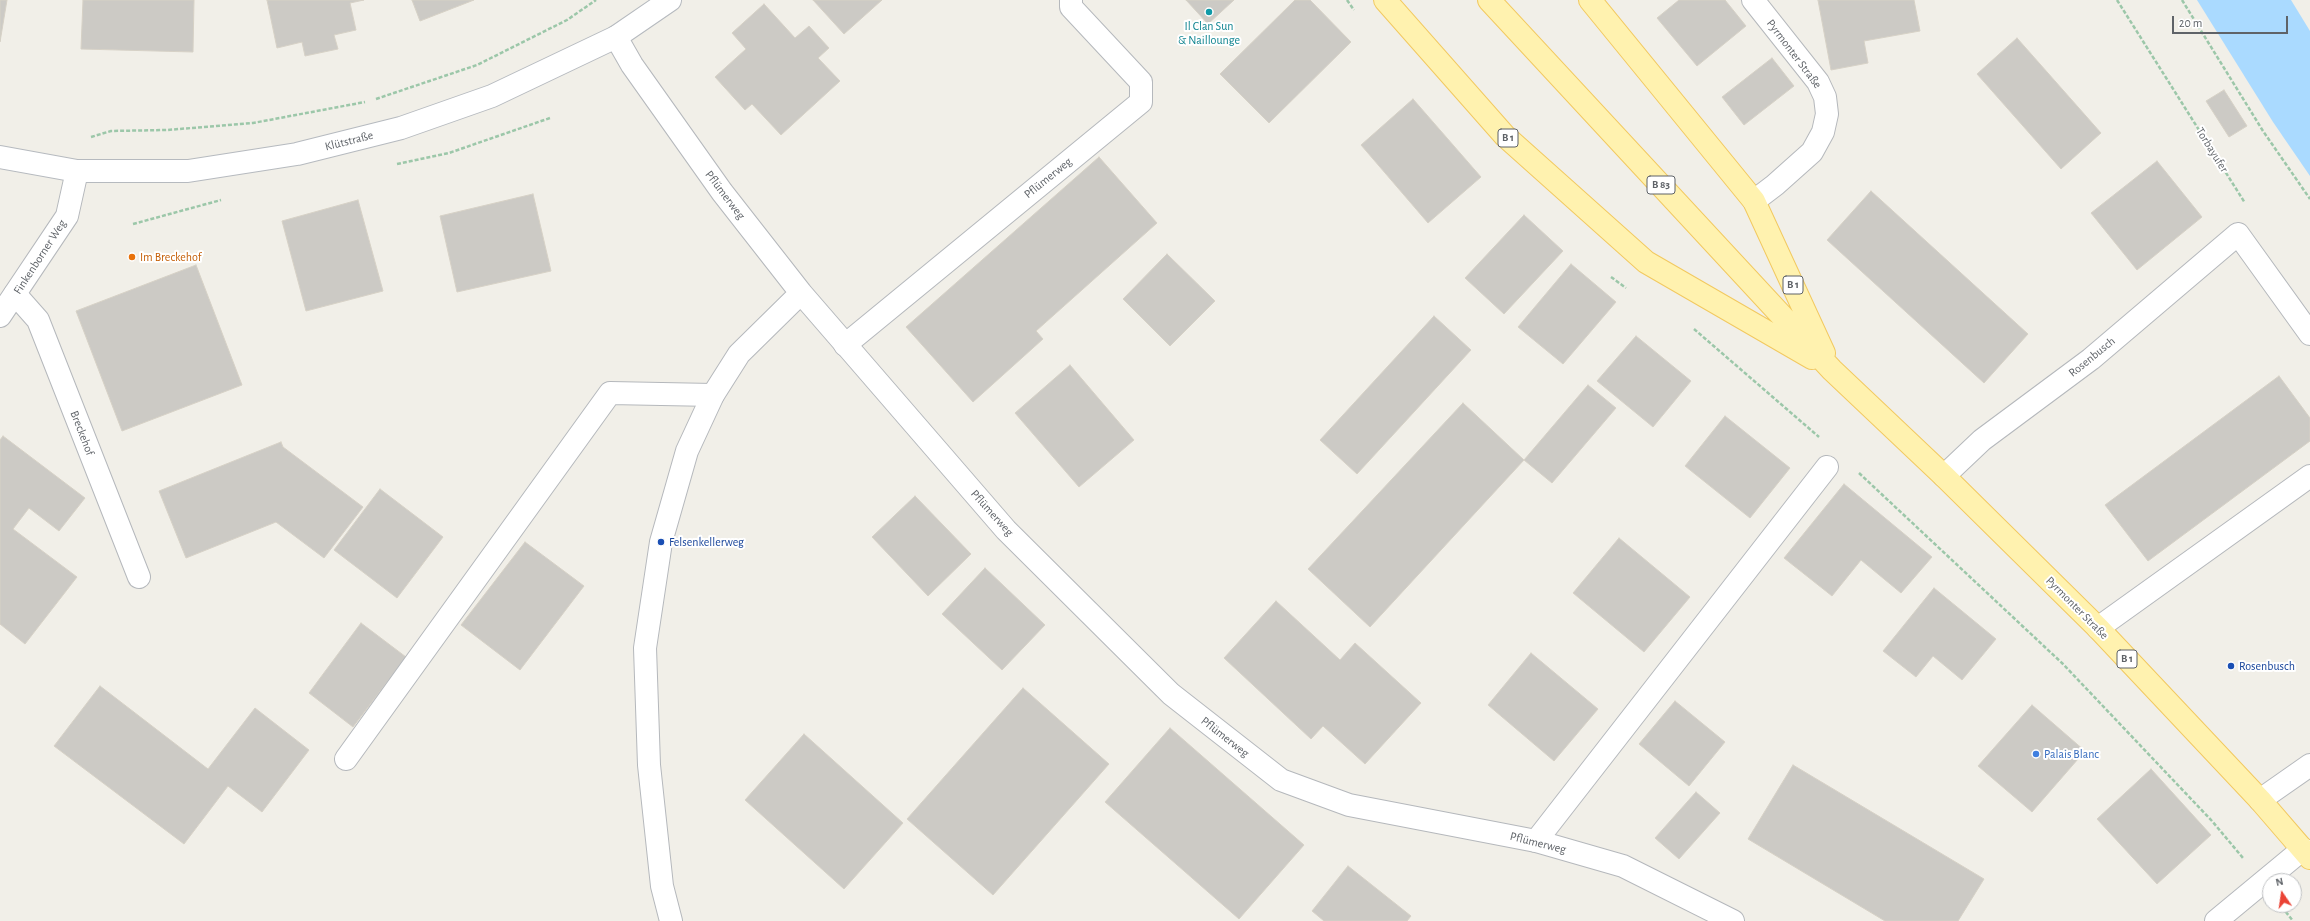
<!DOCTYPE html>
<meta charset="utf-8">
<style>
body{margin:0}
#map{position:relative;width:2310px;height:921px;overflow:hidden;background:#f1efe8;font-family:"Alegreya Sans",sans-serif}
canvas{display:block}
.north{position:absolute;left:2262px;top:873px;width:40px;height:40px;box-sizing:border-box;background:#fff;border:1px solid #bfc1c3;border-radius:50%;rotate:347deg;font-size:11px;font-weight:700;line-height:16px;text-align:center;color:#5f6368}
.north::after{content:'';display:block;margin:auto;width:14px;height:18px;background:#ea4335;clip-path:polygon(50% 0,100% 100%,50% 72%,0 100%)}
.scale{position:absolute;left:2172px;top:16px;width:116px;height:18px;box-sizing:border-box;border:2px solid #5f6368;border-top:0;padding-left:5px;font-size:12px;line-height:14px;white-space:nowrap;color:#5f6368;-webkit-text-stroke:3px #fff;paint-order:stroke}
</style>
<div id="map">
<canvas width="2310" height="921"></canvas>
<div class="north">N</div>
<div class="scale">20 m</div>
</div>
<script>
const ctx = document.querySelector('canvas').getContext('2d');
ctx.lineJoin = 'round';
function fillPath(path, color) { ctx.fillStyle = color; ctx.fill(path, 'evenodd'); }
const poly = rows => new Path2D(rows.map(r => 'M' + r).join(''));
function strokePath(path, color, width, dash) { ctx.strokeStyle = color; ctx.lineWidth = width; ctx.lineCap = dash ? 'butt' : 'round'; ctx.setLineDash(dash || []); ctx.stroke(path); }
function write(font, color, halo, rows, align = 'center') {
  ctx.font = font + ' "Alegreya Sans",sans-serif'; ctx.lineWidth = 4; ctx.setLineDash([]); ctx.textBaseline = 'middle'; ctx.strokeStyle = halo; ctx.fillStyle = color; for (const [text, x, y, turn = 0] of rows) {
    ctx.save(); ctx.translate(x, y); ctx.rotate((+turn || 0) * Math.PI / 180); ctx.textAlign = isNaN(turn) ? turn : align; if (halo) ctx.strokeText(text, 0, 0); ctx.fillText(text, 0, 0); ctx.restore();
  }
}
fillPath(poly([
 [2197,0,2291,0,2310,31,2310,176,2273,122]
]), '#aadaff');
const building = poly([
 [0,0,7,0,0,42,0,0],
 [83,0,194,0,193,52,81,49,83,0],
 [267,0,364,0,350,3,356,30,334,35,338,49,305,56,302,42,277,48,267,0],
 [412,0,474,0,420,21,412,0],
 [813,0,882,0,844,34,813,0],
 [1186,0,1234,0,1208,24,1186,0],
 [1295,0,1310,0,1351,42,1269,123,1220,74,1295,0],
 [1679,0,1725,0,1746,26,1697,66,1657,18,1679,0],
 [1818,0,1914,0,1920,31,1864,41,1868,63,1831,70,1818,0],
 [764,4,795,38,809,26,829,48,818,58,840,81,781,135,752,104,745,110,715,77,746,49,732,33,764,4],
 [2017,38,2101,133,2061,169,1977,74,2017,38],
 [1772,58,1794,86,1744,125,1722,97,1772,58],
 [2224,90,2247,126,2229,137,2206,101,2224,90],
 [1413,99,1481,177,1428,223,1361,145,1413,99],
 [1099,157,1157,223,1036,331,1043,339,973,402,906,327,1099,157],
 [2157,161,2202,217,2137,270,2091,213,2157,161],
 [1871,191,2028,334,1984,383,1827,240,1871,191],
 [533,194,551,271,457,292,440,216,533,194],
 [358,200,383,291,306,311,282,221,358,200],
 [1524,215,1563,251,1504,314,1465,278,1524,215],
 [1167,254,1215,301,1170,346,1123,299,1167,254],
 [1571,264,1616,302,1563,364,1518,327,1571,264],
 [196,265,242,385,122,431,76,311,196,265],
 [1434,316,1471,350,1357,474,1320,440,1434,316],
 [1636,336,1691,381,1653,427,1597,381,1636,336],
 [1070,365,1134,440,1079,487,1015,413,1070,365],
 [2279,376,2310,418,2310,441,2148,561,2105,505,2279,376],
 [1588,385,1616,408,1552,483,1524,460,1588,385],
 [1463,403,1524,460,1370,627,1308,569,1463,403],
 [1725,416,1790,468,1750,518,1685,466,1725,416],
 [3,436,85,498,59,531,29,508,13,529,77,577,25,644,0,624,0,440,3,436],
 [281,442,283,447,363,507,324,558,276,522,186,558,159,491,281,442],
 [1844,484,1932,557,1901,593,1861,560,1832,596,1784,558,1844,484],
 [380,489,443,537,397,598,334,550,380,489],
 [915,496,971,554,928,596,872,537,915,496],
 [1619,538,1690,597,1644,652,1573,593,1619,538],
 [525,542,584,586,520,670,461,625,525,542],
 [985,568,1045,625,1002,670,942,614,985,568],
 [1934,588,1996,639,1962,680,1933,656,1916,677,1883,651,1934,588],
 [1276,601,1340,660,1355,643,1421,703,1365,764,1323,726,1311,739,1224,658,1276,601],
 [361,623,406,657,353,727,309,693,361,623],
 [1531,653,1598,709,1554,761,1488,705,1531,653],
 [100,686,208,769,255,708,309,750,262,812,228,786,184,844,54,746,100,686],
 [1023,688,1109,764,993,895,907,819,1023,688],
 [1675,701,1725,742,1689,786,1639,744,1675,701],
 [2032,705,2085,751,2032,812,1978,766,2032,705],
 [1170,728,1304,845,1239,919,1105,802,1170,728],
 [804,734,903,823,844,889,745,800,804,734],
 [1793,765,1984,879,1958,921,1885,921,1748,839,1793,765],
 [2151,769,2211,835,2157,884,2097,819,2151,769],
 [1696,792,1720,813,1679,859,1655,838,1696,792],
 [1348,866,1411,916,1407,921,1324,921,1312,911,1348,866]
]);
fillPath(building, '#cccac5');
strokePath(building, '#d6d1c6', 1);
const service = poly([
 [1753,0,1818,82,1825,97,1827,114,1823,132,1812,152,1775,185,1754,201],
 [15,294,38,320,139,577],
 [845,345,1141,102,1141,82,1071,7,1071,0],
 [346,759,610,393,713,395],
 [1536,841,1827,467]
]);
const minor = poly([
 [616,37,632,65,722,192,801,293,1006,530,1171,694,1281,780,1349,805,1536,841,1623,866,1733,921],
 [0,316,67,216,77,171],
 [1944,476,1982,440,2091,359,2238,234,2310,334],
 [2098,628,2310,476],
 [2260,800,2310,765],
 [671,921,662,886,649,765,645,648,661,542,687,451,713,395,739,354,801,293],
 [2216,921,2303,849]
]);
const secondary = poly([
 [0,157,77,171,188,171,297,154,401,128,492,96,616,37,670,0]
]);
const primary = poly([
 [1385,0,1505,136,1646,262,1812,358],
 [1489,0,1832,370,1944,476,2098,628,2260,800,2310,858],
 [1590,0,1754,201,1824,353]
]);
strokePath(service, '#b5b8bc', 24);
strokePath(minor, '#b5b8bc', 24);
strokePath(secondary, '#b6babf', 24);
strokePath(primary, '#f2c960', 24);
strokePath(poly([
 [1347,0,1354,10],
 [2117,0,2245,203],
 [2182,0,2263,131,2310,199],
 [376,99,477,65,567,20,596,0],
 [91,137,111,131,167,130,253,123,365,102],
 [397,164,449,153,550,118],
 [133,224,221,200],
 [1611,277,1626,288],
 [1694,329,1819,437],
 [1859,473,2063,664,2212,821,2243,858],
 [2282,907,2293,921]
]), '#9cc7a9', 2.5, [4, 2]);
strokePath(service, '#fff', 22);
strokePath(minor, '#fff', 22);
strokePath(secondary, '#fff', 22);
strokePath(primary, '#fff2af', 22);
for (const [x, y, r, color] of [
 [1209,12,4,"#0f9aa8"],
 [132,257,4,"#e8710a"],
 [661,542,4,"#1a4fb4"],
 [2231,666,4,"#1a4fb4"],
 [2036,754,4,"#3f7fe0"]
]) { const dot = new Path2D(); dot.arc(x, y, r, 0, 2 * Math.PI); ctx.fillStyle = color; ctx.fill(dot); strokePath(dot, '#fff', 1.5); }
for (const [x, y, w] of [
 [1508,138,20],
 [1661,185,28],
 [1793,285,20],
 [2127,659,20]
]) { const box = new Path2D(); box.roundRect(x - w / 2, y - 9, w, 18, 3); ctx.fillStyle = '#fff'; ctx.fill(box); strokePath(box, '#5f6368', 1); }
write('bold 11px', '#5f6368', null, [
 ["B 1",1508,138],
 ["B 83",1661,185],
 ["B 1",1793,285],
 ["B 1",2127,659]
]);
write('12px', '#0d838f', '#fff', [
 ["Il Clan Sun",1209,26],
 ["& Naillounge",1209,40]
]);
write('12px', '#5f6368', '#fff', [
 ["Pyrmonter Straße",1794,54,53],
 ["Klütstraße",349,141,-14],
 ["Torbayufer",2212,150,58],
 ["Pflümerweg",1048,178,-39],
 ["Pflümerweg",725,195,53],
 ["Finkenborner Weg",40,257,-57],
 ["Rosenbusch",2092,357,-39],
 ["Breckehof",82,433,69],
 ["Pflümerweg",992,513,48],
 ["Pyrmonter Straße",2077,608,45],
 ["Pflümerweg",1225,737,38],
 ["Pflümerweg",1538,843,14]
]);
write('12px', '#c56008', '#fff', [
 ["Im Breckehof",140,257]
], 'left');
write('12px', '#164399', '#fff', [
 ["Felsenkellerweg",669,542],
 ["Rosenbusch",2239,666]
], 'left');
write('12px', '#366cbe', '#fff', [
 ["Palais Blanc",2044,754]
], 'left');
</script>
